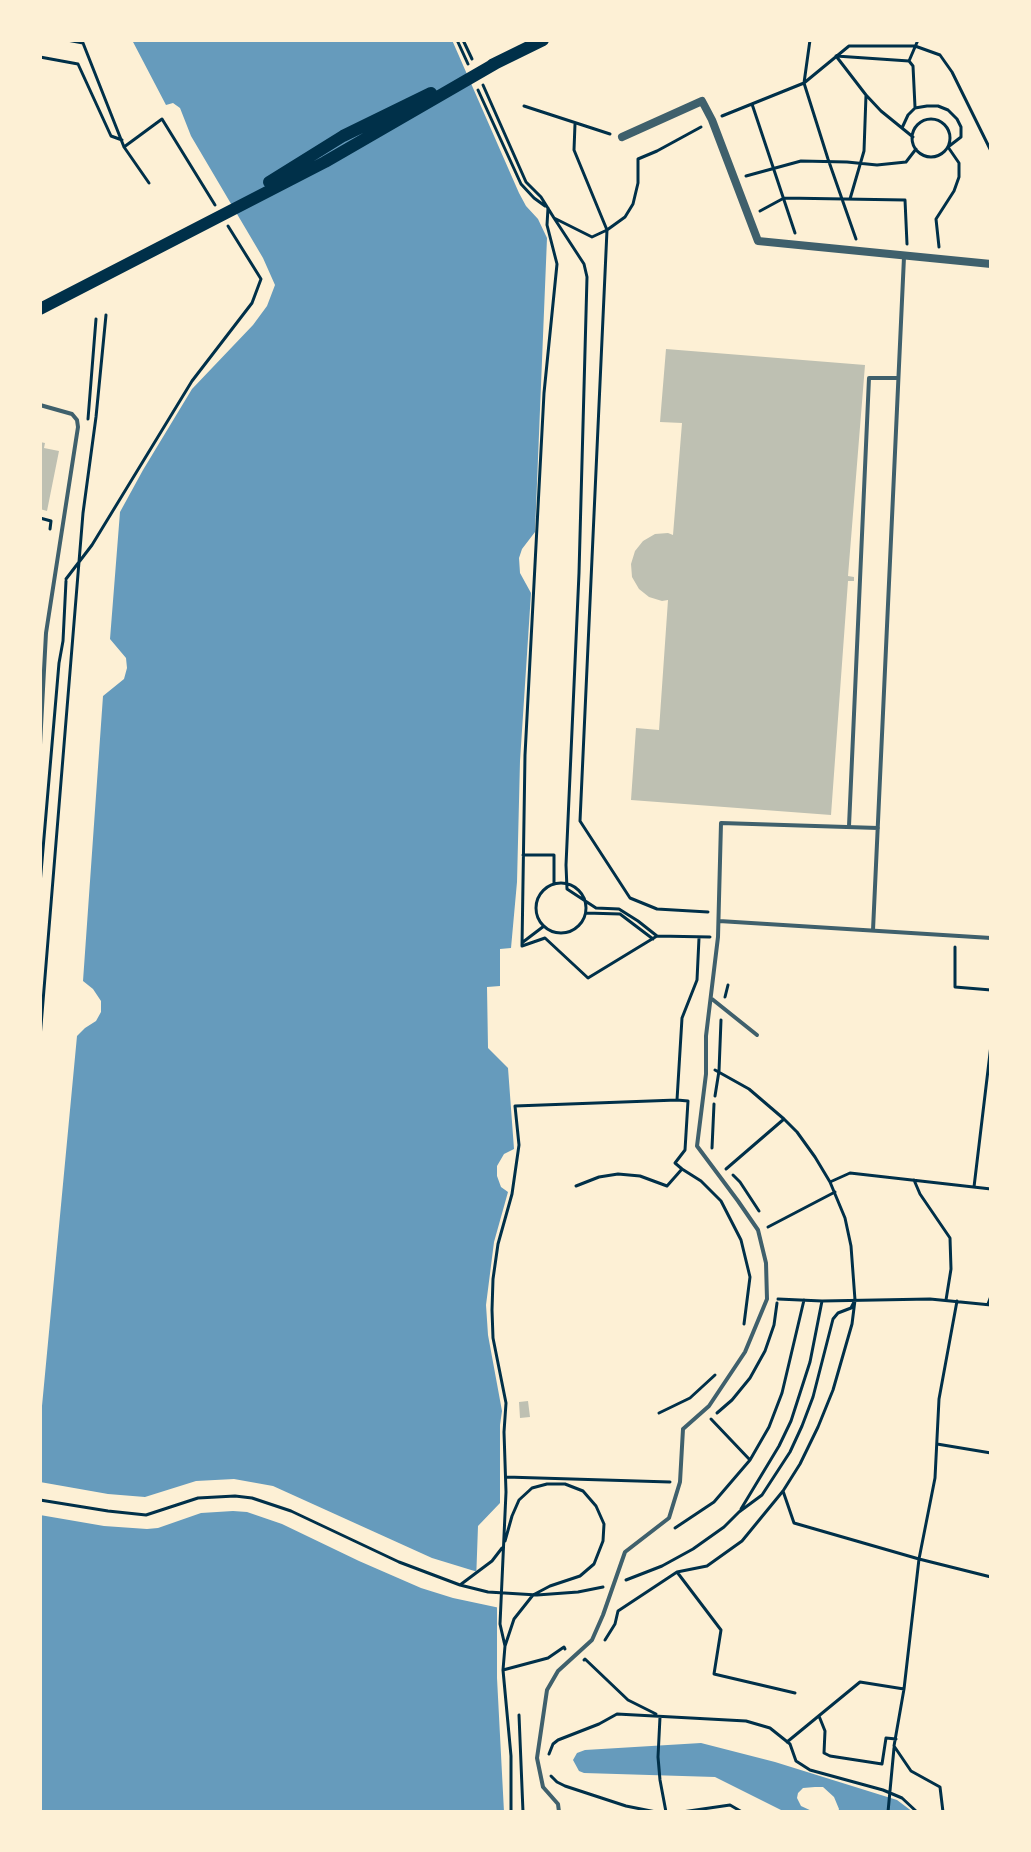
<!DOCTYPE html>
<style>
body{margin:0}
#map{position:relative;width:1031px;height:1852px;overflow:hidden;background:#fdf0d5;font-family:"Source Sans 3",sans-serif}
canvas{display:block}
.frame{position:absolute;inset:0;border:42px solid #fdf0d5;pointer-events:none}
</style>
<div id="map">
<canvas width="1031" height="1852"></canvas>
<div class="frame"></div>
</div>
<script>
const ctx = document.querySelector('canvas').getContext('2d');
ctx.lineJoin = 'round';
function fillPath(path, color) { ctx.fillStyle = color; ctx.fill(path, 'evenodd'); }
const poly = rows => new Path2D(rows.map(r => 'M' + r).join(''));
function strokePath(path, color, width, dash) { ctx.strokeStyle = color; ctx.lineWidth = width; ctx.lineCap = dash ? 'butt' : 'round'; ctx.setLineDash(dash || []); ctx.stroke(path); }
fillPath(poly([
 [132,40,452,40,519,193,526,206,538,219,547,238,535,532,522,549,519,558,520,573,531,593,520,761,517,882,511,948,500,949,500,986,487,987,488,1048,508,1068,514,1149,504,1154,497,1166,497,1176,501,1187,508,1192,494,1242,486,1305,488,1335,502,1411,500,1425,500,1503,478,1526,476,1582,497,1607,497,1678,504,1812,40,1812,40,1427,77,1036,85,1028,96,1021,101,1012,101,1001,93,989,83,981,103,696,124,679,127,668,126,658,110,639,120,512,143,470,192,389,253,325,267,306,275,285,263,258,191,136,180,108,173,103,166,105],
 [701,1743,775,1762,897,1800,913,1812,838,1812,839,1809,834,1797,823,1787,815,1787,803,1788,798,1793,797,1798,801,1806,814,1812,785,1812,715,1777,584,1773,579,1771,573,1760,577,1753,585,1750]
]), '#669bbc');
fillPath(poly([
 [234,1479,273,1486,432,1558,481,1573,481,1579,499,1583,500,1608,453,1598,421,1588,359,1561,282,1524,247,1512,233,1511,201,1513,158,1528,147,1529,104,1526,40,1515,40,1482,108,1494,145,1497,196,1481]
]), '#fdf0d5');
fillPath(poly([
 [666,349,865,365,848,576,854,577,854,581,848,581,831,815,631,800,636,728,659,730,668,600,662,601,649,597,639,589,632,577,631,564,635,551,643,541,655,534,668,533,673,535,682,423,660,422],
 [40,442,45,443,44,448,59,451,47,511,40,509],
 [528,1401,530,1417,520,1418,519,1402]
]), '#bec0b2');
strokePath(poly([
 [67,40,83,43,124,147,149,183],
 [457,40,468,64],
 [463,40,472,59],
 [810,40,804,83,828,159,856,239],
 [836,56,866,95,864,151,850,199],
 [836,56,909,61,913,66,915,107],
 [40,57,78,64,111,136,122,140],
 [909,61,918,40],
 [483,85,526,182,541,197,554,218,592,237,607,230,625,217,633,204,638,183,638,159,657,151,701,127],
 [478,90,521,184,534,198,545,206],
 [866,95,881,111,913,137],
 [752,104,795,233],
 [524,106,610,134],
 [722,116,804,83,849,46,915,46,940,55,952,72,991,151],
 '912 138a19 19 0 1 1 38 0a19 19 0 1 1-38 0Z',
 [575,124,574,150,607,230,580,821,630,898,657,909,708,912],
 [902,128,908,115,915,108,927,106,938,106,948,110,957,119,961,127,961,137,948,147,959,163,959,177,954,191,936,219,939,247],
 [124,147,162,119,215,205],
 [746,176,801,161,847,162,877,165,906,162,916,149],
 [548,208,547,225,557,264,544,393,525,755,522,946,545,938,588,978,657,936,710,937],
 [760,211,784,198,905,200,907,244],
 [554,218,584,264,587,277,579,573,566,865,567,889,596,908,619,909,638,921,657,936],
 [88,419,96,319],
 [40,518,51,521,50,529],
 [66,579,92,545,192,381,252,303,261,279,228,226],
 [523,855,554,855,554,884],
 '536 908a25 25 0 1 1 50 0a25 25 0 1 1-50 0Z',
 [40,884,59,663,63,641,66,581],
 [586,913,620,914,653,939],
 [523,942,544,926],
 [955,947,955,987,991,990],
 [725,997,728,985],
 [40,1038,83,513,96,417,106,315],
 [715,1096,719,1071,721,1020],
 [712,1148,714,1104],
 [682,1169,701,1181,721,1201,741,1240,750,1277,744,1324],
 [726,1169,784,1119],
 [733,1175,740,1182,759,1211],
 [914,1180,920,1194,950,1238,951,1269,946,1300],
 [830,1182,850,1173,991,1189],
 [576,1186,599,1177,618,1174,640,1176,667,1186,682,1169,675,1163,685,1150,688,1101,677,1100],
 [974,1187,991,1045],
 [768,1227,835,1192],
 [778,1299,822,1301,930,1299,991,1305],
 [988,1304,991,1296],
 [659,1413,690,1398,715,1375],
 [717,1413,732,1400,750,1378,765,1351,774,1325,777,1303],
 [711,1419,750,1460],
 [937,1444,991,1453],
 [506,1477,670,1482],
 [783,1491,794,1523,919,1559,991,1577],
 [40,1500,108,1511,146,1515,198,1498,235,1496,252,1498,291,1511,399,1562,460,1585,488,1592,537,1595,578,1592,603,1587],
 [741,1509,779,1446,791,1421,810,1362,822,1301],
 [675,1528,714,1502,750,1460,769,1427,782,1393,804,1300],
 [505,1541,512,1516,519,1500,532,1488,547,1484,565,1484,583,1491,596,1506,604,1524,603,1541,594,1564,580,1576,550,1586,533,1595,514,1619,505,1646,503,1670,511,1756,511,1812],
 [677,1572,721,1630,714,1674,795,1693],
 [626,1580,662,1566,693,1549,724,1527,739,1512,762,1495,790,1452,802,1426,813,1397,833,1319,838,1313,851,1308,855,1300],
 [460,1585,492,1561,502,1548],
 [605,1640,615,1624,618,1611,677,1572,707,1566,742,1541,783,1491,800,1464,818,1427,833,1390,852,1324,855,1300,851,1246,845,1218,830,1182,815,1157,797,1132,784,1119,749,1089,715,1070],
 [505,1646,500,1624,506,1492,504,1432,506,1403,493,1338,492,1310,493,1279,498,1244,512,1194,519,1145,515,1106,677,1100,682,1018,697,980,699,938],
 [584,1660,585,1659,628,1700,656,1714],
 [503,1670,548,1658,564,1647,565,1649],
 [519,1715,523,1812],
 [819,1716,825,1731,824,1753,830,1756,882,1764,886,1738,896,1739],
 [660,1717,658,1757,660,1780,666,1812],
 [787,1742,860,1682,904,1689],
 [549,1754,553,1744,558,1740,599,1724,617,1714,746,1721,770,1728,790,1744,796,1761,810,1770,883,1790,902,1798,917,1812],
 [551,1776,557,1782,565,1786,626,1806,656,1812],
 [682,1812,730,1805,742,1812],
 [888,1812,894,1748],
 [943,1812,940,1787,911,1771,894,1746,904,1689,919,1559,935,1478,939,1399,957,1301]
]), '#003049', 3);
strokePath(poly([
 [40,405,72,414,77,420,78,427,46,633,40,745],
 [849,826,869,378,898,378],
 [719,921,991,938],
 [873,930,904,257],
 [712,999,757,1035],
 [559,1812,558,1804,543,1787,537,1758,547,1690,558,1671,592,1640,603,1615,625,1552,669,1518,680,1482,683,1429,709,1406,745,1352,767,1299,766,1263,758,1230,738,1201,697,1146,706,1074,706,1036,718,937,721,823,878,828]
]), '#3f606c', 4);
strokePath(poly([
 [622,137,702,101,712,120,758,241,991,264]
]), '#3f606c', 8);
strokePath(poly([
 [492,65,543,40],
 [269,182,343,136,431,93],
 [40,309,325,162,498,62]
]), '#003049', 12);
</script>
